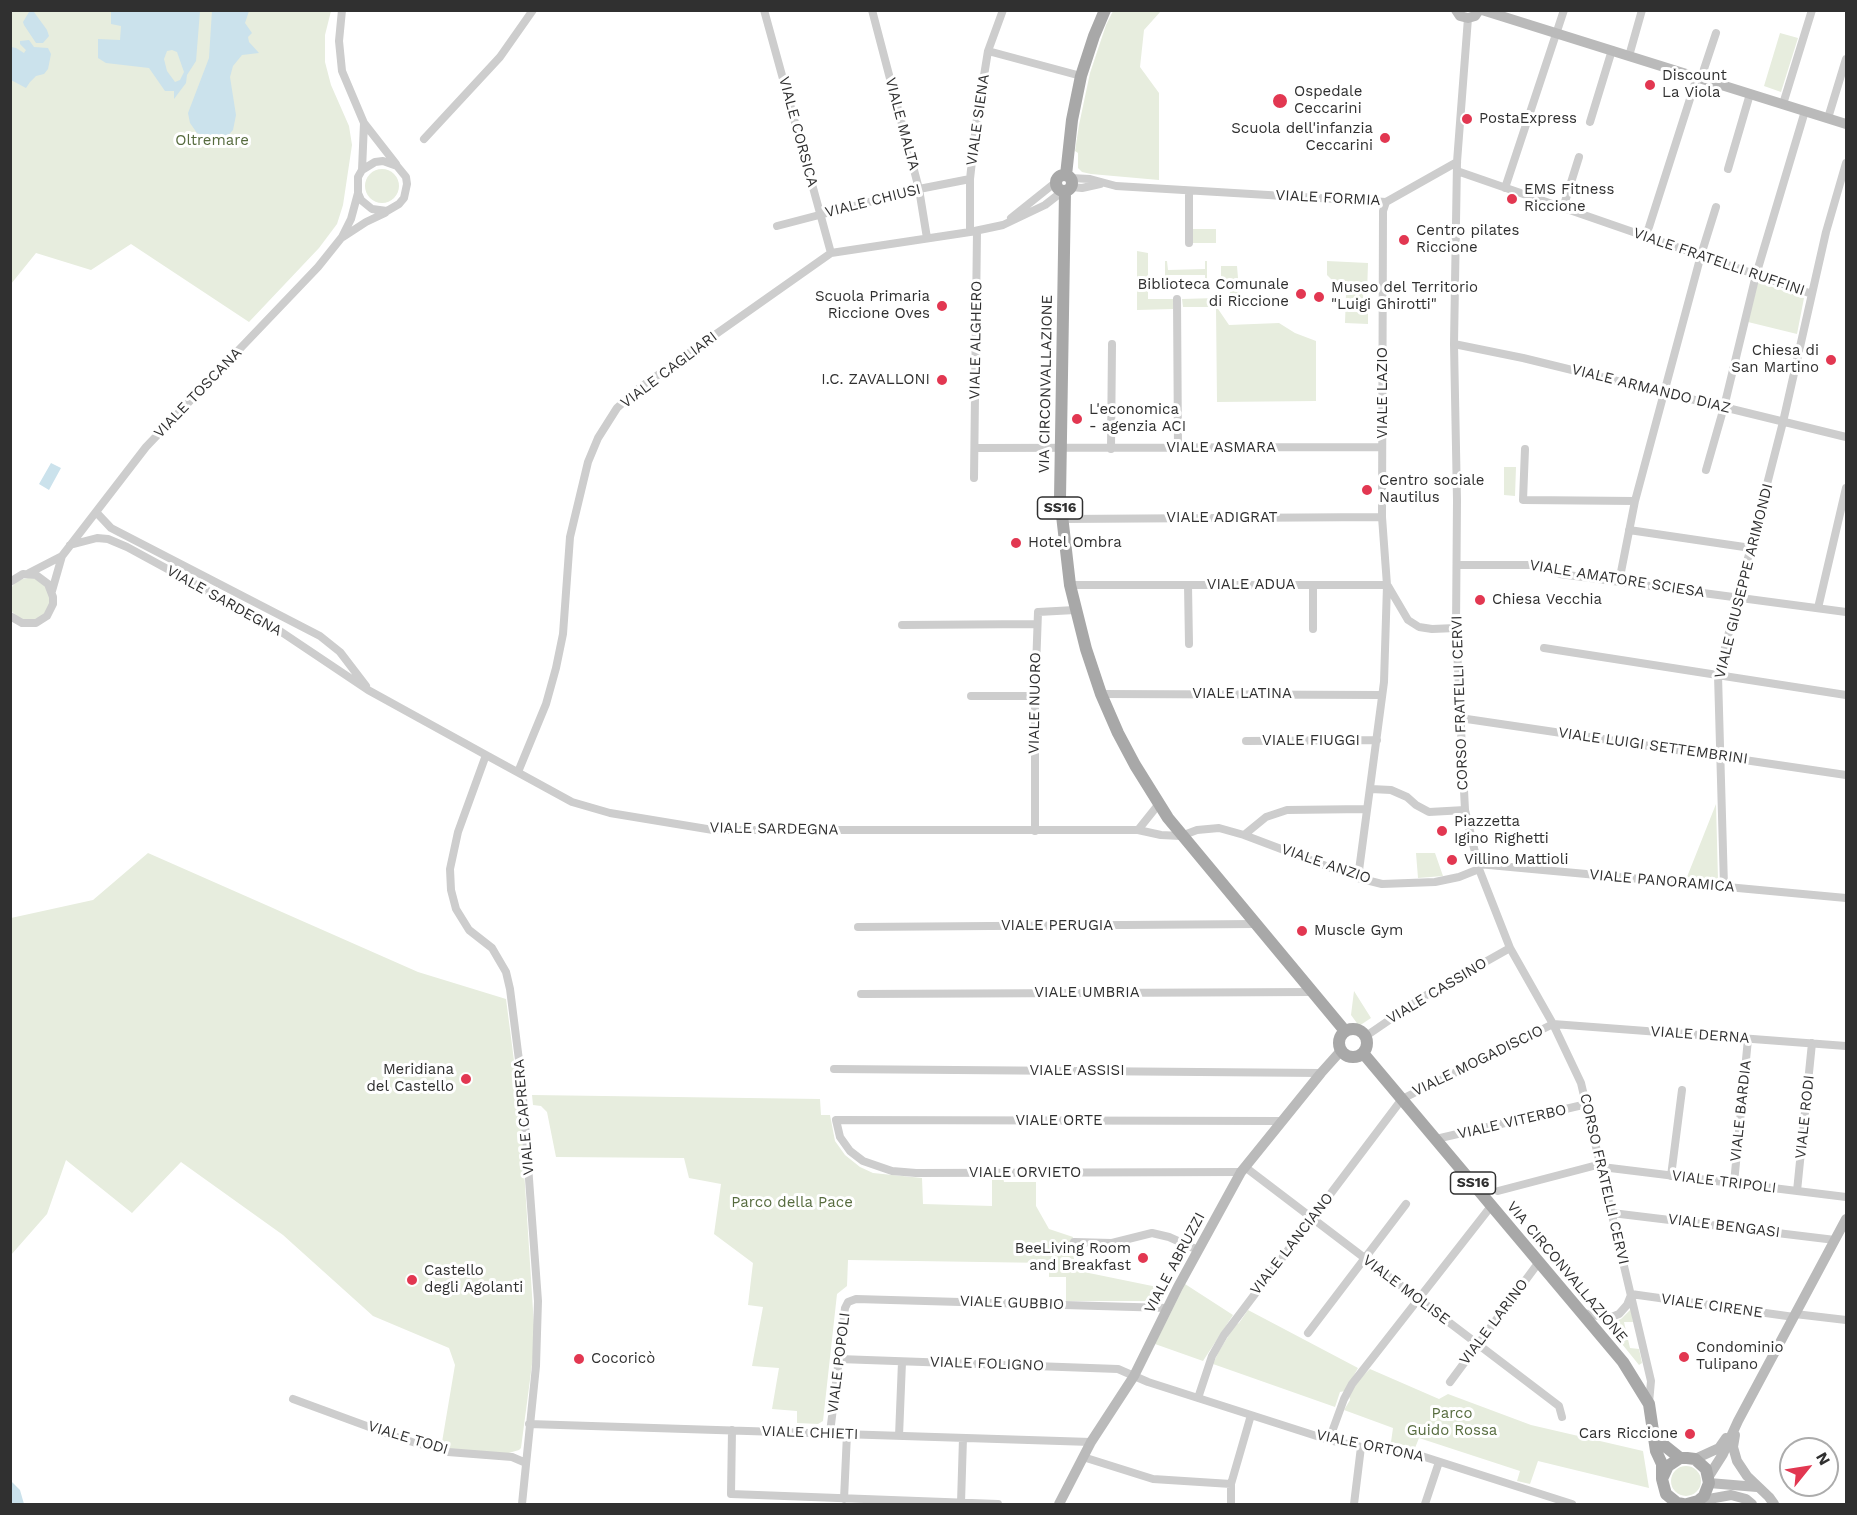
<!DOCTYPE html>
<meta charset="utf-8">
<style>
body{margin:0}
#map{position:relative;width:1857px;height:1515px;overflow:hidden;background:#fff;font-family:"Work Sans",sans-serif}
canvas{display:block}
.frame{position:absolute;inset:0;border:12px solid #303030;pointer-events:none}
.north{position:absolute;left:1779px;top:1437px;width:60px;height:60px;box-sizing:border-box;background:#fff;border:2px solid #acacac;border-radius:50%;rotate:60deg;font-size:16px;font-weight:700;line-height:24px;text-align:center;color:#303030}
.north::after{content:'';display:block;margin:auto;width:21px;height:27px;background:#e23751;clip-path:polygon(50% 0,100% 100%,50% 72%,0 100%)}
</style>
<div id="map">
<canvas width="1857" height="1515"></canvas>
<div class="frame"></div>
<div class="north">N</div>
</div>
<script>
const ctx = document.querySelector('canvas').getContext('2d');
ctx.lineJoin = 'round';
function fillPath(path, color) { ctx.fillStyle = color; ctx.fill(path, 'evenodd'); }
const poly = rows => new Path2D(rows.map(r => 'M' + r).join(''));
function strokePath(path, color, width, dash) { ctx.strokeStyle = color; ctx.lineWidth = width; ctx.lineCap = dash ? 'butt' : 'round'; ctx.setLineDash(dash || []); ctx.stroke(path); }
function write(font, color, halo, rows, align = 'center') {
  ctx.font = font + ' "Work Sans",sans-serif'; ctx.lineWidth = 6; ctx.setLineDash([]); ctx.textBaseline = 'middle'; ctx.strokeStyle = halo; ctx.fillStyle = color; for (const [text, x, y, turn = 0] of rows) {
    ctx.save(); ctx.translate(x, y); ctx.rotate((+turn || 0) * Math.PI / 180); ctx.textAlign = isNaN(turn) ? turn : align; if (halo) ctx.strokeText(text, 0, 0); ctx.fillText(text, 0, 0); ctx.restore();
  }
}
fillPath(poly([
 [11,11,331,11,325,35,325,62,331,85,349,126,352,145,343,205,337,224,319,248,249,322,131,244,91,270,36,253,11,284],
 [1113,11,1161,11,1144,30,1140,67,1159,93,1159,180,1091,174,1082,172,1078,168,1078,153,1075,151,1079,125,1090,73,1106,25],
 [1780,33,1798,38,1781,92,1764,86],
 '365 186a17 17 0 1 1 34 0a17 17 0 1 1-34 0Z',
 [1192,229,1216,229,1216,243,1193,243],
 [1137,251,1148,253,1148,299,1173,299,1173,309,1137,310],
 [1165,261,1167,261,1168,270,1205,269,1205,261,1207,261,1207,280,1205,280,1205,275,1168,275,1168,280,1165,280],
 [1327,261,1368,263,1367,294,1363,294,1364,308,1368,308,1368,324,1345,323,1346,294,1327,275],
 [1221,266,1237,266,1240,302,1221,284],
 [1758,282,1804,298,1797,334,1748,322],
 [1216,298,1216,306,1229,325,1279,323,1295,333,1316,341,1316,401,1217,402,1216,307,1183,307,1182,299],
 [1504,467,1516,467,1515,496,1504,495],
 '8 599a21 21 0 1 1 42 0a21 21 0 1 1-42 0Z',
 [1716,804,1718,880,1687,877],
 [148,853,418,972,506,999,520,1107,534,1326,533,1357,521,1448,519,1450,505,1454,441,1448,455,1365,449,1348,373,1316,283,1235,181,1162,132,1213,66,1160,47,1214,11,1255,11,918,93,900],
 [1416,853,1435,853,1443,876,1418,878],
 [1354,991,1371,1018,1359,1026,1351,1015],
 [532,1095,820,1099,821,1115,830,1115,835,1141,845,1155,860,1167,873,1173,922,1178,923,1204,992,1206,992,1177,1003,1177,1004,1182,1036,1182,1036,1206,1049,1229,1073,1237,1071,1245,1076,1268,1084,1272,1167,1289,1163,1298,1151,1297,1149,1301,1066,1301,1066,1277,1049,1277,1049,1263,848,1260,847,1286,837,1294,823,1421,818,1424,797,1423,797,1411,772,1409,779,1368,752,1366,763,1307,748,1305,753,1263,714,1234,721,1184,689,1178,684,1158,556,1157,547,1112,541,1106,533,1105],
 [1185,1284,1233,1315,1203,1361,1155,1344],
 [1631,1309,1633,1322,1624,1322,1630,1348,1639,1349,1642,1363,1639,1365,1605,1323,1613,1322,1621,1319],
 [1248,1310,1358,1368,1345,1391,1340,1392,1335,1407,1213,1364,1218,1353,1235,1325,1239,1323],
 [1370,1369,1439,1399,1448,1394,1531,1425,1643,1451,1649,1488,1538,1461,1530,1484,1517,1481,1520,1471,1419,1438,1415,1448,1391,1442,1393,1428,1344,1410,1350,1400,1349,1394,1357,1381],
 '1671 1481a15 15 0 1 1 30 0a15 15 0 1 1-30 0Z'
]), '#e7edde');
fillPath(poly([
 [212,10,249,11,245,23,252,33,248,37,249,42,259,53,242,55,233,66,230,77,236,115,233,130,226,138,210,138,197,133,190,123,188,113,209,58],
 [111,11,200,11,196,61,187,75,186,83,174,99,174,91,165,91,149,68,106,63,98,58,98,39,120,40,121,26,111,24],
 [172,50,177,52,184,72,180,80,175,82,167,71,164,59,167,51],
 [29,12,34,12,47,30,49,36,43,43,36,43,24,25,23,22],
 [29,40,34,47,48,48,51,54,48,69,44,74,36,76,30,82,26,88,11,80,11,47,16,48,24,53,26,50,20,44,20,41],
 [51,463,61,468,49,490,39,484],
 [10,1480,20,1490,24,1504,11,1504]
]), '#cbe2ec');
strokePath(poly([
 [342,10,339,41,342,71,364,123,396,164],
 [764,10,831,253],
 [872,10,919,189,927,238],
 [1468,18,1457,162,1454,344,1457,500,1456,628,1465,810,1479,869,1510,948,1553,1024,1581,1083,1651,1381,1649,1403],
 [988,51,1081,76],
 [1629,56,1642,10],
 [1701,78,1716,33],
 [1783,104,1812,10],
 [1828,118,1846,59],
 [1590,122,1612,50],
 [424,139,500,57,533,10],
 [1728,169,1750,94],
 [362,170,375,162,383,161,397,166,406,177,407,184,404,198,399,204,387,211,372,209,361,200,358,193,358,177,362,170,364,123],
 [1457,171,1812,294],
 [1070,178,1090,179,1116,186,1386,202,1457,162],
 [1071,187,1082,188,1100,184],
 [1505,188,1564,10],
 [1189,191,1189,243],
 [1563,208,1579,157],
 [1011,218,1056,182],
 [777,226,919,189,970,179],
 [970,232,970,179,976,125,988,51,1003,10],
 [1645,236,1649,227,1697,77],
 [343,237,366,222,385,213],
 [1177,299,1178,448],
 [1454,344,1523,358,1846,437],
 [975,448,1382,447],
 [1111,449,1112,344],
 [1525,449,1523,500,1635,501],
 [1706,470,1724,407,1756,275,1805,111],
 [974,478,977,231],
 [96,512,111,528,320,636,340,652,366,686],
 [1061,519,1382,517],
 [1629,530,1751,548],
 [70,545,97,538,108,539,127,547,274,627,368,690,486,755,572,802,610,813,713,830,1138,830,1161,835,1181,836,1197,830,1219,828,1244,835,1358,878,1382,884,1435,882,1459,877,1479,869],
 [1457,565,1533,565,1545,567,1560,574,1846,612],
 [29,573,62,556],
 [10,582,23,574,36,575,48,584,53,597,53,604,47,616,36,623,22,623,10,616],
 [1619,582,1635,501,1701,255,1716,207],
 [1070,585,1387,585],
 [1188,585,1189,644],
 [1388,586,1408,620,1419,627,1432,629,1456,628],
 [52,591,62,556,146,447,318,267,342,237,351,219,358,193],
 [1818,608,1846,488],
 [902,625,1036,624],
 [1313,629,1313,585],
 [1544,648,1846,695],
 [1101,694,1382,695],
 [971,696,1035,696],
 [1460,718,1846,775],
 [1246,741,1377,740],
 [486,755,458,832,450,869,451,890,456,909,469,930,492,948,506,972,510,989,522,1084,538,1301,536,1366,522,1504],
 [518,772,546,704,556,668,563,634,570,537,588,462,598,438,617,408,638,389,831,253,970,232,1003,225,1045,205,1063,191],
 [1371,789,1391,790,1407,797,1416,805,1429,812,1465,810],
 [1138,830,1158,805],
 [1035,831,1035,696,1038,612,1075,610],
 [1244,835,1266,817,1287,810,1366,809],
 [1478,864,1846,898],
 [1358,878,1384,682,1387,585,1382,517,1383,211,1386,202],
 [1724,886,1718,675,1783,422,1826,232,1846,163],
 [858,927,1256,924],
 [861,994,1312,992],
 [1366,1036,1423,997,1510,948],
 [834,1069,1321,1073],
 [1436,1139,1587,1104],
 [1245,1167,1559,1406,1562,1417],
 [1602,1167,1846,1197],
 [1241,1172,916,1173,892,1171,863,1161,850,1151,840,1137,836,1120,1281,1121],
 [1671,1176,1682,1090],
 [1734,1183,1748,1039],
 [1498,1191,1601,1164],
 [1797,1191,1812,1043],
 [1612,1213,1835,1240],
 [1074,1242,1112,1243,1152,1233,1169,1237,1198,1250],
 [1631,1294,1794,1317],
 [1583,1313,1609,1318,1619,1314,1627,1305,1631,1295],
 [1795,1314,1846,1320],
 [1308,1333,1406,1204],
 [839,1359,1118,1369,1148,1382,1329,1440,1361,1447,1409,1452,1572,1504],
 [1450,1382,1539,1262],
 [1198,1398,1212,1356,1224,1335,1402,1099,1553,1024,1846,1046],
 [293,1399,402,1439,448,1452,512,1457,526,1463],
 [529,1424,1091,1442],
 [732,1430,731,1494,998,1504],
 [830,1433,845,1308,848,1302,856,1299,1168,1308],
 [899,1436,902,1362],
 [1329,1440,1344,1399,1352,1384,1492,1205],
 [1083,1457,1153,1479,1231,1484],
 [844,1499,847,1434],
 [961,1503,963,1438],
 [1231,1504,1231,1484,1251,1415],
 [1354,1504,1361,1447],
 [1425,1504,1439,1462]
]), '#cdcdcd', 8);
strokePath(poly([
 [1456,10,1460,16,1468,18,1475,16,1479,10],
 [1482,10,1846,124],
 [1735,1435,1733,1447,1737,1461,1747,1476,1769,1497,1774,1504],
 [1695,1459,1719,1448,1726,1438],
 [1709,1476,1723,1454,1738,1421,1846,1219],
 [1709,1483,1757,1487],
 [1698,1501,1731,1495,1746,1499,1752,1504],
 [1059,1504,1091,1442,1134,1376,1178,1287,1241,1172,1321,1073,1338,1054,1343,1052]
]), '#bababa', 10);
strokePath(poly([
 '1056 183a8 8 0 1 1 16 0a8 8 0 1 1-16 0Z',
 [1066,175,1072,120,1081,76,1094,36,1105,10],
 [1065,191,1060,498,1070,585,1086,649,1101,694,1118,733,1135,765,1168,818,1345,1031],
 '1339 1043a14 14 0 1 1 28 0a14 14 0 1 1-28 0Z',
 [1363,1053,1623,1362,1649,1404,1656,1451,1662,1464,1662,1479],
 [1655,1438,1680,1458],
 [1683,1504,1677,1503,1666,1494,1662,1479,1668,1466,1680,1458,1687,1458,1695,1459,1706,1469,1709,1483,1704,1496,1698,1501,1687,1504]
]), '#a8a8a8', 12);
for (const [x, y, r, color] of [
 [1650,85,6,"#e23751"],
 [1280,101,8,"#e23751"],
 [1467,119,6,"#e23751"],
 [1385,138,6,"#e23751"],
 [1512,199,6,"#e23751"],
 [1404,240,6,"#e23751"],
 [1301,294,6,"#e23751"],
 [1319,297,6,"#e23751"],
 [942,306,6,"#e23751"],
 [1831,360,6,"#e23751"],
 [942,380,6,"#e23751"],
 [1077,419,6,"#e23751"],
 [1367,490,6,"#e23751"],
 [1016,543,6,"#e23751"],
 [1480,600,6,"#e23751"],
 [1442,831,6,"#e23751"],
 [1452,860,6,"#e23751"],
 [1302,931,6,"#e23751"],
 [466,1079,6,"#e23751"],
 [1143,1258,6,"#e23751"],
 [412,1280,6,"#e23751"],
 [1684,1357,6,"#e23751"],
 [579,1359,6,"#e23751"],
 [1690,1434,6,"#e23751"]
]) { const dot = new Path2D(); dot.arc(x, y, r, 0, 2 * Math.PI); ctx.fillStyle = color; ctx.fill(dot); strokePath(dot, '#fff', 2); }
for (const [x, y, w] of [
 [1060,508,45],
 [1473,1183,45]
]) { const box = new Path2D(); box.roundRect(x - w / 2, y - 11, w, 22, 4.5); ctx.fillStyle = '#fff'; ctx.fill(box); strokePath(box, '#303030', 1.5); }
write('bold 14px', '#303030', null, [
 ["SS16",1060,508],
 ["SS16",1473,1183]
]);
write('15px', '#303030', '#fff', [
 ["Discount",1662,76],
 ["La Viola",1662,93],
 ["Ospedale",1294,92],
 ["Ceccarini",1294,109],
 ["PostaExpress",1479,119],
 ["Scuola dell'infanzia",1373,129,"right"],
 ["Ceccarini",1373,146,"right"],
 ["EMS Fitness",1524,190],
 ["Riccione",1524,207],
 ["Centro pilates",1416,231],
 ["Riccione",1416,248],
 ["Biblioteca Comunale",1289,285,"right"],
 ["di Riccione",1289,302,"right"],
 ["Museo del Territorio",1331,288],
 ["\"Luigi Ghirotti\"",1331,305],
 ["Scuola Primaria",930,297,"right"],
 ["Riccione Oves",930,314,"right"],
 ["Chiesa di",1819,351,"right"],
 ["San Martino",1819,368,"right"],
 ["I.C. ZAVALLONI",930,380,"right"],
 ["L'economica",1089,410],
 ["- agenzia ACI",1089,427],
 ["Centro sociale",1379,481],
 ["Nautilus",1379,498],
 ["Hotel Ombra",1028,543],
 ["Chiesa Vecchia",1492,600],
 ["Piazzetta",1454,822],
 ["Igino Righetti",1454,839],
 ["Villino Mattioli",1464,860],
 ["Muscle Gym",1314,931],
 ["Meridiana",454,1070,"right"],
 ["del Castello",454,1087,"right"],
 ["BeeLiving Room",1131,1249,"right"],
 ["and Breakfast",1131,1266,"right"],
 ["Castello",424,1271],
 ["degli Agolanti",424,1288],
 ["Condominio",1696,1348],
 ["Tulipano",1696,1365],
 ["Cocoricò",591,1359],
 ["Cars Riccione",1678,1434,"right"]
], 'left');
write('15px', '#303030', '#fff', [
 ["VIALE SIENA",978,120,-82],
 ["VIALE MALTA",902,124,75],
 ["VIALE CORSICA",798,132,75],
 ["VIALE FORMIA",1328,198,3],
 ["VIALE CHIUSI",873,201,-14],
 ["VIALE FRATELLI RUFFINI",1719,262,19],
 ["VIALE ALGHERO",976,340,-89],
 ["VIALE CAGLIARI",669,370,-37],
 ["VIA CIRCONVALLAZIONE",1046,384,-89],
 ["VIALE ARMANDO DIAZ",1651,389,14],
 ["VIALE TOSCANA",198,393,-46],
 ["VIALE LAZIO",1383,393,-90],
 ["VIALE ASMARA",1221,448],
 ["VIALE ADIGRAT",1222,518],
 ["VIALE AMATORE SCIESA",1617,579,9],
 ["VIALE GIUSEPPE ARIMONDI",1744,581,-76],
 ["VIALE ADUA",1251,585],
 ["VIALE SARDEGNA",224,601,29],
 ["VIALE LATINA",1242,694],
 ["VIALE NUORO",1035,703,-89],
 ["CORSO FRATELLI CERVI",1460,703,-92],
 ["VIALE FIUGGI",1311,741],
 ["VIALE LUIGI SETTEMBRINI",1653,746,8],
 ["VIALE SARDEGNA",774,829,1],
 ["VIALE ANZIO",1326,864,19],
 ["VIALE PANORAMICA",1662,881,5],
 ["VIALE PERUGIA",1057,926],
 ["VIALE CASSINO",1437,991,-31],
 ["VIALE UMBRIA",1087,993],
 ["VIALE DERNA",1700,1035,4],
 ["VIALE MOGADISCIO",1478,1061,-26],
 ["VIALE ASSISI",1077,1071],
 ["VIALE BARDIA",1741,1111,-84],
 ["VIALE CAPRERA",524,1117,-95],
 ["VIALE RODI",1805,1117,-84],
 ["VIALE ORTE",1059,1121],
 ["VIALE VITERBO",1512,1122,-13],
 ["VIALE ORVIETO",1025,1173],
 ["CORSO FRATELLI CERVI",1604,1179,77],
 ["VIALE TRIPOLI",1724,1182,7],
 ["VIALE BENGASI",1724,1226,7],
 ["VIALE LANCIANO",1292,1244,-52],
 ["VIALE ABRUZZI",1175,1263,-62],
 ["VIA CIRCONVALLAZIONE",1567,1272,50],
 ["VIALE MOLISE",1406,1290,37],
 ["VIALE GUBBIO",1012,1303,2],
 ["VIALE CIRENE",1712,1306,8],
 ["VIALE LARINO",1494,1322,-53],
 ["VIALE POPOLI",839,1363,-83],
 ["VIALE FOLIGNO",987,1364,2],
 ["VIALE CHIETI",810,1433,2],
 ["VIALE TODI",408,1438,17],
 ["VIALE ORTONA",1370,1446,12]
]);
write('15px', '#566b3e', '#fff', [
 ["Oltremare",212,141],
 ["Parco della Pace",792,1203],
 ["Parco",1452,1414],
 ["Guido Rossa",1452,1431]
]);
</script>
